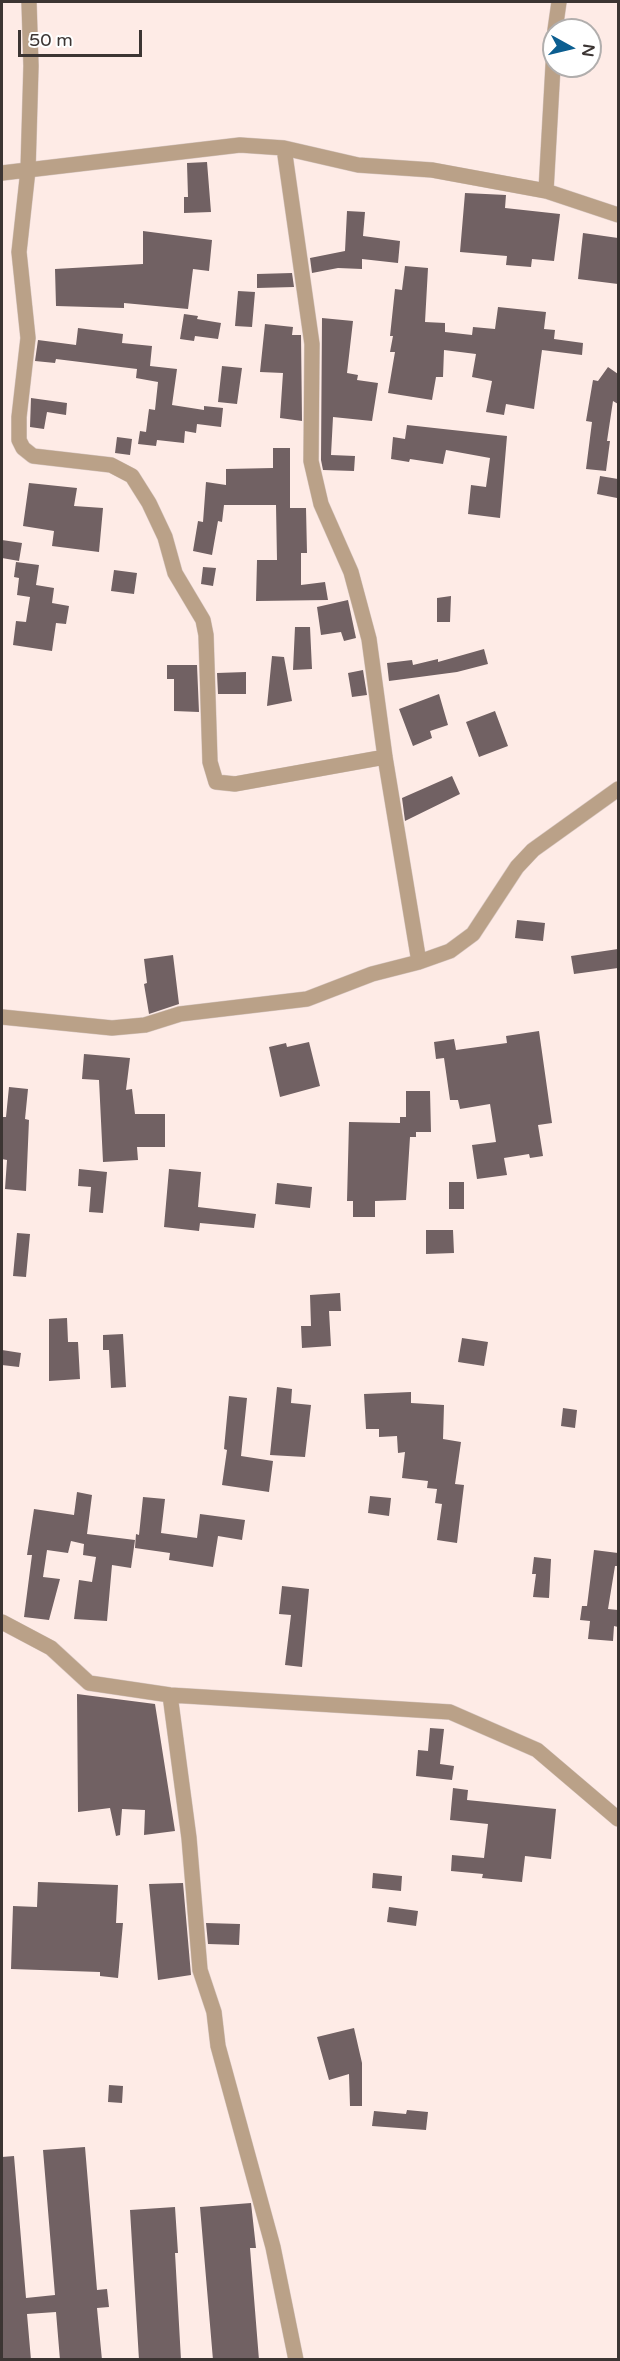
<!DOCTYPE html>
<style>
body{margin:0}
#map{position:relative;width:620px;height:2361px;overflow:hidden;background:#feebe6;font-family:"Varela Round",sans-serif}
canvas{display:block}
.frame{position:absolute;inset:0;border:3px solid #3c3533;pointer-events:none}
.north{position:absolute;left:542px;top:18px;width:60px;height:60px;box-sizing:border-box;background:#fff;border:2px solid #b1aead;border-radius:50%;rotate:98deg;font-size:16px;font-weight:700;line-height:24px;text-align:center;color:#3c3533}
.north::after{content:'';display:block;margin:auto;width:21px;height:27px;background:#0c5e90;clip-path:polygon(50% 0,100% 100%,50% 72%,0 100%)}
.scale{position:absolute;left:18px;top:30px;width:124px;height:27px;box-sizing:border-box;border:3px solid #3c3533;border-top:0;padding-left:8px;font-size:18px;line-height:21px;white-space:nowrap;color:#3c3533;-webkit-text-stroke:4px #fff;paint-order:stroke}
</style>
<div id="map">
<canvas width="620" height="2361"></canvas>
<div class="frame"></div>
<div class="north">N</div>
<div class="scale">50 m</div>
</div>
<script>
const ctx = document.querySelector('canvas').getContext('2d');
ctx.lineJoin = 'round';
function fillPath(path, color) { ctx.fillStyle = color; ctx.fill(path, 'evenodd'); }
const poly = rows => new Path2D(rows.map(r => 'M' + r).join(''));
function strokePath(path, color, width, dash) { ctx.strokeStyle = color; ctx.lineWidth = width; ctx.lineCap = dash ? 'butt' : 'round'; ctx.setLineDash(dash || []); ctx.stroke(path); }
fillPath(poly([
 [207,162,211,212,184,213,184,197,188,197,187,163],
 [465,193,506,195,505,208,560,214,554,261,532,259,531,267,506,265,507,256,460,252],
 [347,211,365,212,363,236,400,241,398,263,362,259,362,269,338,268,312,273,310,258,345,251],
 [143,231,212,240,209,271,193,269,188,309,124,303,124,308,56,306,55,269,143,264],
 [583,233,618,238,618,284,578,279],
 [405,266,428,268,425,322,445,323,445,332,472,335,473,327,495,329,498,307,546,312,544,329,555,330,554,339,583,343,582,355,542,350,534,409,506,404,504,415,486,412,492,381,472,377,476,354,444,350,443,377,436,377,432,400,388,393,395,352,390,352,393,336,390,336,395,289,402,290],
 [292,273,294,287,257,288,257,274],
 [238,291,255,292,252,327,235,326],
 [184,314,198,316,197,319,221,323,218,339,195,336,194,341,180,339],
 [322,318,353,321,347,373,358,375,357,380,378,383,372,421,333,417,331,455,355,456,354,471,323,470,321,460],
 [265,324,293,327,292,335,301,335,302,421,280,418,283,373,260,372],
 [78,328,123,334,122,343,152,346,150,366,177,369,172,405,204,410,204,406,223,408,221,427,197,424,196,433,185,431,184,443,157,440,156,446,138,444,140,431,146,432,149,409,155,410,158,382,136,378,137,369,56,359,55,363,35,361,38,340,76,345],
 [222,366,242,368,237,404,218,402],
 [608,367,618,374,618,404,613,401,607,441,610,441,606,471,586,469,592,422,586,421,593,380,598,381],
 [31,398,67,403,66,415,47,412,44,429,30,427],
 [407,425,507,436,500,518,468,514,471,485,486,487,490,458,446,450,443,464,410,459,409,462,391,459,393,437,405,439],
 [117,437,132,439,130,455,115,453],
 [273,448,290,448,290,508,306,508,307,553,301,553,301,585,325,582,328,600,256,601,257,560,277,560,276,505,224,505,222,522,218,521,212,555,193,551,198,521,203,522,206,482,226,485,226,469,273,468],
 [600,476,618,479,617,498,597,494],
 [29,483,77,488,74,506,103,508,99,552,52,546,54,531,23,526],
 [2,540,22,543,19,561,2,558],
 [16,562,39,565,36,585,54,588,52,603,69,606,66,624,56,623,52,651,13,645,16,621,26,622,30,597,17,595,19,578,14,577],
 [203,567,216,568,213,586,201,584],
 [114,570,137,573,134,594,111,591],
 [451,596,450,622,437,622,437,598],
 [348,600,356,638,344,641,341,632,321,635,317,607],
 [295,627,310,627,312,669,293,670],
 [484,649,488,664,457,672,389,681,387,663,412,660,413,665,438,659,438,662],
 [272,656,284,657,292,701,267,706],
 [167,665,197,665,199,712,174,711,174,679,167,679],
 [363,670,367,695,352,697,348,673],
 [246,672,246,694,218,694,217,673],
 [439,694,448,725,430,731,432,738,413,746,399,709],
 [495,711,508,746,479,757,466,722],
 [452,776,460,794,405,821,402,798],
 [517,920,545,923,543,941,515,938],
 [618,949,618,968,574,974,571,956],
 [173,955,179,1004,149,1014,144,984,147,983,144,959],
 [539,1031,552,1123,538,1125,543,1156,530,1158,529,1154,504,1158,507,1175,477,1179,472,1145,496,1142,490,1104,460,1109,458,1100,450,1100,444,1058,436,1059,434,1042,454,1039,456,1050,507,1043,506,1036],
 [309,1042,320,1086,280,1097,269,1047,286,1043,287,1047],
 [84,1054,130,1058,126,1090,132,1089,135,1114,165,1114,165,1147,137,1147,138,1160,103,1162,99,1080,82,1079],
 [9,1087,28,1089,25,1119,29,1120,26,1191,5,1189,7,1160,2,1159,2,1117,6,1117],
 [406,1091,430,1091,431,1132,416,1132,416,1137,410,1137,406,1200,375,1201,375,1217,353,1217,353,1201,347,1201,349,1122,400,1123,400,1117,406,1117],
 [79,1169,107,1172,103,1213,89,1212,91,1187,78,1186],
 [169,1169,201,1172,198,1207,256,1214,254,1228,200,1223,199,1231,164,1227],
 [449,1182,464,1182,464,1209,449,1209],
 [277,1183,312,1187,310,1208,275,1204],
 [426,1230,453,1230,454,1253,426,1254],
 [17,1233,30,1234,26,1277,13,1276],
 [340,1293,341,1311,329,1311,331,1346,302,1348,301,1326,311,1326,310,1295],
 [67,1318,68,1342,78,1342,80,1379,49,1381,49,1319],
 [123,1334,126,1387,111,1388,109,1350,103,1350,103,1335],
 [462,1338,488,1342,484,1366,458,1362],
 [2,1350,21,1353,19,1367,2,1365],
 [277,1387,292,1389,291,1403,311,1405,305,1457,270,1455],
 [411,1392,411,1403,444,1405,443,1439,461,1442,455,1484,464,1485,457,1543,437,1540,442,1504,435,1503,437,1489,427,1488,428,1481,402,1478,405,1452,398,1453,397,1436,379,1437,379,1429,366,1429,364,1394],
 [229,1396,247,1398,241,1456,273,1461,269,1492,222,1485,227,1450,224,1449],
 [563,1408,577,1410,575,1428,561,1426],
 [77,1492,92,1495,87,1534,135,1540,131,1568,112,1565,107,1621,74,1619,79,1580,92,1582,96,1557,83,1555,84,1544,71,1541,68,1553,47,1550,43,1577,60,1579,49,1620,24,1617,32,1555,27,1555,34,1509,74,1515],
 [370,1496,391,1498,389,1516,368,1513],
 [143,1497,165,1499,161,1533,197,1538,200,1514,245,1520,242,1540,218,1536,213,1567,169,1560,170,1553,135,1548,136,1534,139,1535],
 [594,1550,618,1553,618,1566,615,1566,608,1609,618,1610,618,1627,614,1626,613,1641,588,1639,590,1621,580,1620,582,1606,587,1606],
 [534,1557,551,1559,549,1598,533,1597,536,1574,532,1574],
 [282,1586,309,1589,302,1667,285,1665,291,1615,279,1614],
 [77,1694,155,1704,175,1831,144,1835,145,1810,122,1809,120,1835,116,1836,110,1808,78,1812],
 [430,1728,444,1729,440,1764,454,1766,452,1780,416,1776,418,1750,428,1751],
 [453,1788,468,1790,467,1800,556,1809,551,1859,525,1856,522,1882,482,1878,483,1874,451,1871,452,1855,484,1858,488,1824,450,1820],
 [373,1873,402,1876,401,1891,372,1888],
 [38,1882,118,1885,116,1923,123,1923,118,1978,100,1976,100,1972,11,1969,13,1906,37,1907],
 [183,1883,191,1975,158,1980,149,1884],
 [389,1907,418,1911,416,1926,387,1922],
 [206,1923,240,1924,239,1945,208,1944],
 [354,2028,362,2063,362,2106,350,2106,349,2074,329,2080,317,2037],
 [109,2085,123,2086,122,2103,108,2102],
 [407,2110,428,2112,426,2130,372,2126,374,2111,406,2114],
 [85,2147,97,2290,107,2289,109,2307,97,2308,102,2360,60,2360,56,2312,27,2314,31,2360,2,2360,2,2157,14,2156,26,2298,55,2295,43,2150],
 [251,2203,256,2248,250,2248,259,2360,213,2360,200,2207],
 [175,2207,178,2253,175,2253,181,2360,139,2360,130,2210]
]), '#716163');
const minor = poly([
 [29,2,31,66,28,170,19,252,28,338,19,417,19,440,23,448,33,456,111,465,132,476,149,503,165,537,175,573,203,620,206,635,210,762,216,782,235,784,385,757],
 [555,30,559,2],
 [284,148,312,344,311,461,321,504,351,572,369,639,385,757,419,962,450,951,473,934,517,867,533,850,618,789],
 [2,173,240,145,284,148,358,165,432,170,546,191,618,215],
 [546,191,554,48],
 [2,1017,112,1028,145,1025,180,1014,307,999,372,974,419,962],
 [2,1622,51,1648,89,1683,170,1695,450,1712,537,1750,618,1819],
 [170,1695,189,1838,200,1970,214,2012,218,2046,273,2247,296,2360]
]);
strokePath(minor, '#d7c7c2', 16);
strokePath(minor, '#baa188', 15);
</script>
